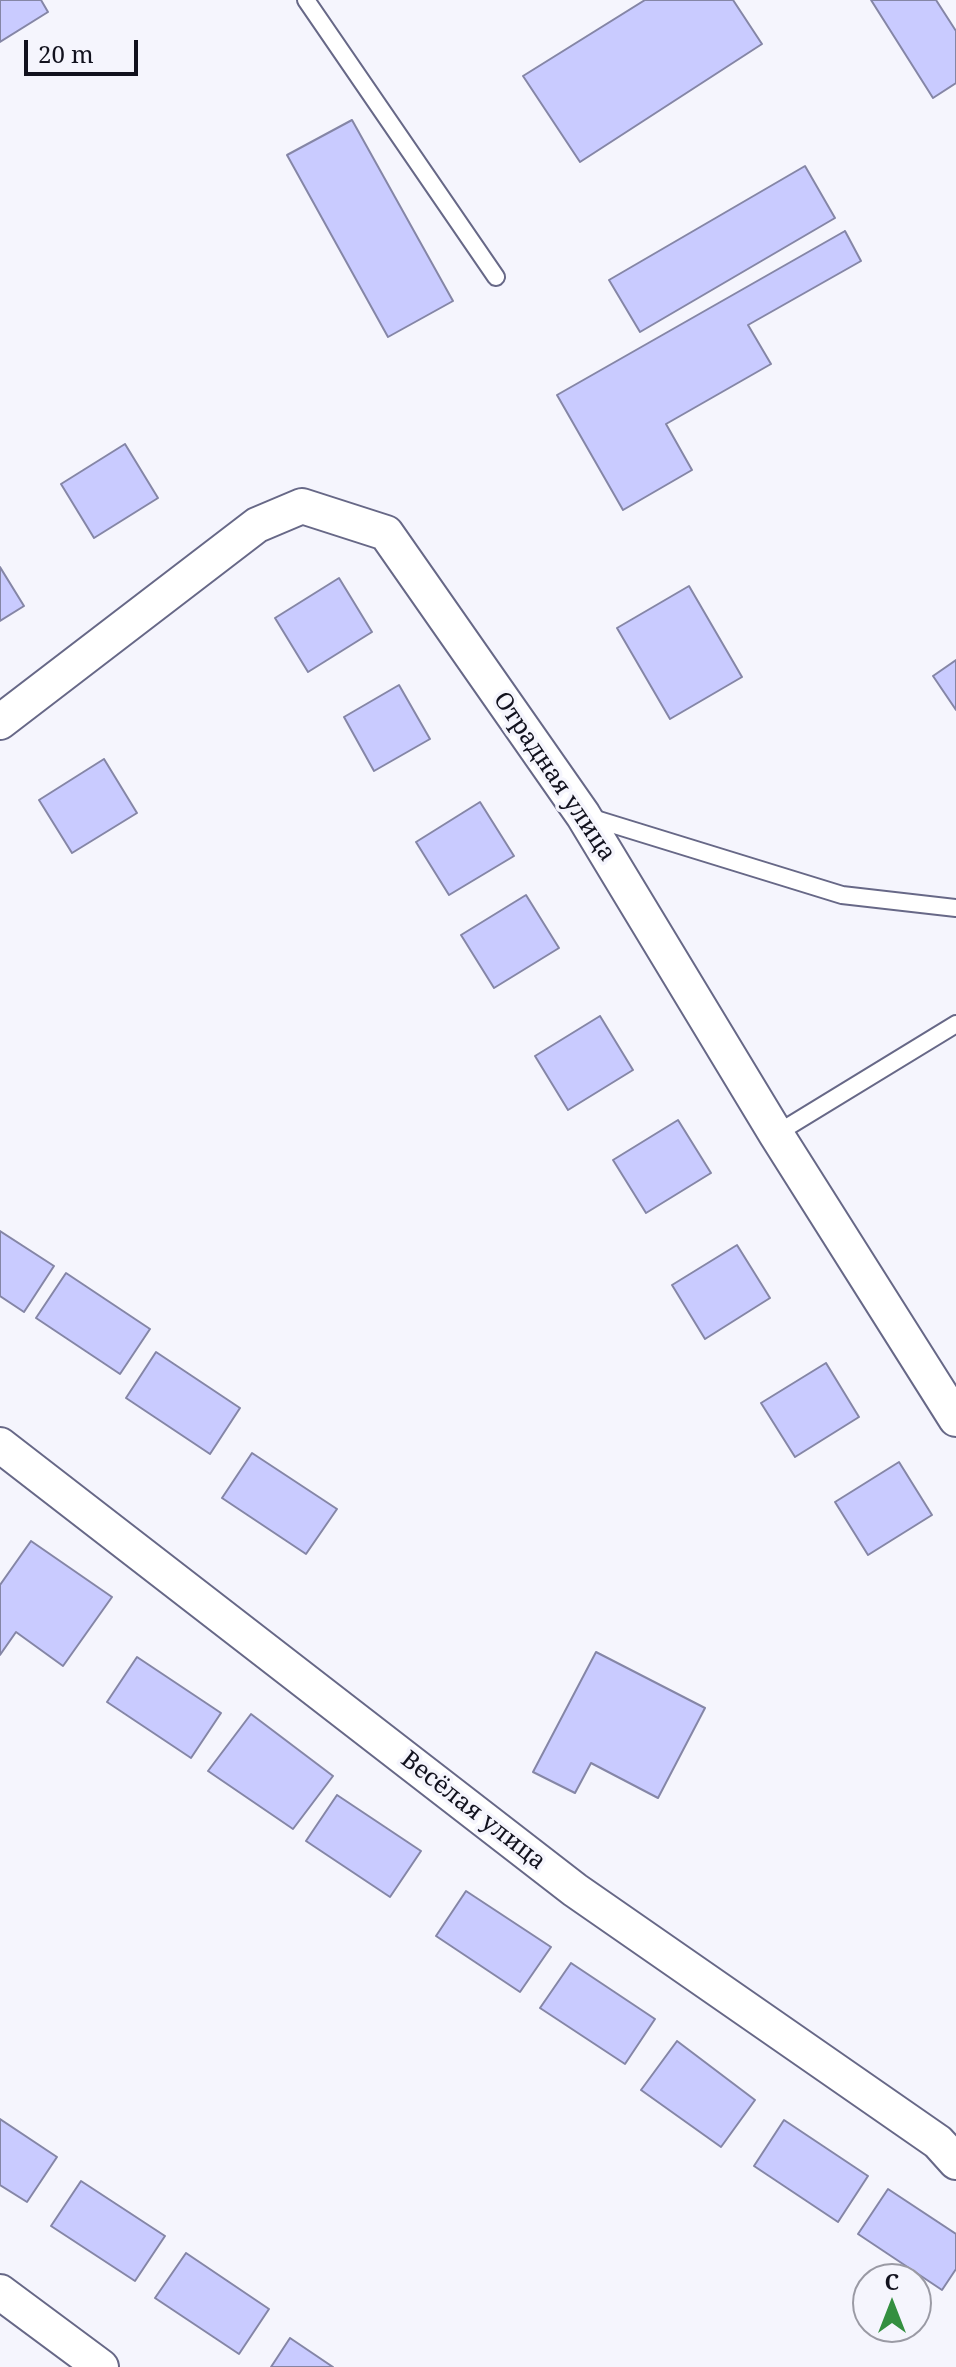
<!DOCTYPE html>
<meta charset="utf-8">
<style>
body{margin:0}
#map{position:relative;width:956px;height:2367px;overflow:hidden;background:#f5f5fd;font-family:"Noto Serif",serif}
canvas{display:block}
.north{position:absolute;left:852px;top:2263px;width:80px;height:80px;box-sizing:border-box;background:#f5f5fd;border:2px solid #9a9aa4;border-radius:50%;rotate:0deg;font-size:22px;font-weight:700;line-height:32px;text-align:center;color:#12121e}
.north::after{content:'';display:block;margin:auto;width:28px;height:36px;background:#348f40;clip-path:polygon(50% 0,100% 100%,50% 72%,0 100%)}
.scale{position:absolute;left:24px;top:40px;width:114px;height:36px;box-sizing:border-box;border:4px solid #12121e;border-top:0;padding-left:10px;font-size:24px;line-height:28px;white-space:nowrap;color:#12121e;-webkit-text-stroke:6px #f5f5fd;paint-order:stroke}
</style>
<div id="map">
<canvas width="956" height="2367"></canvas>
<div class="north">С</div>
<div class="scale">20 m</div>
</div>
<script>
const ctx = document.querySelector('canvas').getContext('2d');
ctx.lineJoin = 'round';
function fillPath(path, color) { ctx.fillStyle = color; ctx.fill(path, 'evenodd'); }
const poly = rows => new Path2D(rows.map(r => 'M' + r).join(''));
function strokePath(path, color, width, dash) { ctx.strokeStyle = color; ctx.lineWidth = width; ctx.lineCap = dash ? 'butt' : 'round'; ctx.setLineDash(dash || []); ctx.stroke(path); }
function write(font, color, halo, rows, align = 'center') {
  ctx.font = font + ' "Noto Serif",serif'; ctx.lineWidth = 7; ctx.setLineDash([]); ctx.textBaseline = 'middle'; ctx.strokeStyle = halo; ctx.fillStyle = color; for (const [text, x, y, turn = 0] of rows) {
    ctx.save(); ctx.translate(x, y); ctx.rotate((+turn || 0) * Math.PI / 180); ctx.textAlign = isNaN(turn) ? turn : align; if (halo) ctx.strokeText(text, 0, 0); ctx.fillText(text, 0, 0); ctx.restore();
  }
}
const building = poly([
 [0,0,41,0,48,12,0,42,0,0],
 [645,0,733,0,762,44,580,162,523,76,645,0],
 [871,0,936,0,956,31,956,83,933,98,871,0],
 [352,120,453,301,388,337,287,155,352,120],
 [805,166,835,218,640,332,609,280,805,166],
 [845,231,861,261,748,325,771,364,666,424,692,470,623,510,557,395,845,231],
 [125,444,158,498,94,538,61,484,125,444],
 [0,567,24,606,0,621,0,567],
 [339,578,372,632,308,672,275,618,339,578],
 [689,586,742,677,670,719,617,628,689,586],
 [956,660,956,710,933,676,956,660],
 [399,685,430,739,374,771,344,717,399,685],
 [104,759,137,813,72,853,39,800,104,759],
 [480,802,514,856,449,895,416,842,480,802],
 [526,895,559,948,494,988,461,935,526,895],
 [600,1016,633,1070,568,1110,535,1056,600,1016],
 [678,1120,711,1173,646,1213,613,1160,678,1120],
 [0,1231,54,1266,24,1312,0,1296,0,1231],
 [737,1245,770,1298,705,1339,672,1285,737,1245],
 [66,1273,150,1329,120,1374,36,1318,66,1273],
 [156,1352,240,1408,210,1454,126,1398,156,1352],
 [826,1363,859,1417,795,1457,761,1403,826,1363],
 [252,1453,337,1509,306,1554,222,1498,252,1453],
 [899,1462,932,1515,868,1555,835,1502,899,1462],
 [31,1541,112,1597,63,1666,16,1632,0,1655,0,1585,31,1541],
 [596,1652,705,1708,658,1798,591,1763,575,1793,533,1772,596,1652],
 [137,1657,221,1713,191,1758,107,1702,137,1657],
 [251,1714,333,1776,293,1829,208,1771,251,1714],
 [337,1795,421,1851,390,1897,306,1841,337,1795],
 [466,1891,551,1947,520,1992,436,1936,466,1891],
 [571,1963,655,2019,625,2064,540,2008,571,1963],
 [677,2041,755,2100,721,2147,641,2090,677,2041],
 [0,2119,57,2157,27,2202,0,2185,0,2119],
 [784,2120,868,2176,838,2222,754,2166,784,2120],
 [81,2181,165,2236,135,2281,51,2226,81,2181],
 [888,2189,956,2234,956,2269,942,2290,858,2234,888,2189],
 [186,2253,269,2309,239,2354,155,2298,186,2253],
 [290,2338,333,2367,271,2367,290,2338]
]);
fillPath(building, '#c9cbff');
strokePath(building, '#8586a6', 2);
const lane = poly([
 [306,0,496,277],
 [589,817,842,895,956,908],
 [776,1134,956,1024]
]);
const street = poly([
 [0,722,257,525,302,506,386,533,583,815,776,1134,956,1419],
 [0,1445,575,1890,938,2142,956,2162],
 [0,2292,101,2367]
]);
strokePath(lane, '#676887', 20);
strokePath(street, '#676887', 38);
strokePath(lane, '#fff', 16);
strokePath(street, '#fff', 34);
write('24px', '#12121e', '#f5f5fd', [
 ["Отрадная улица",554,777,56],
 ["Весёлая улица",473,1811,38]
]);
</script>
